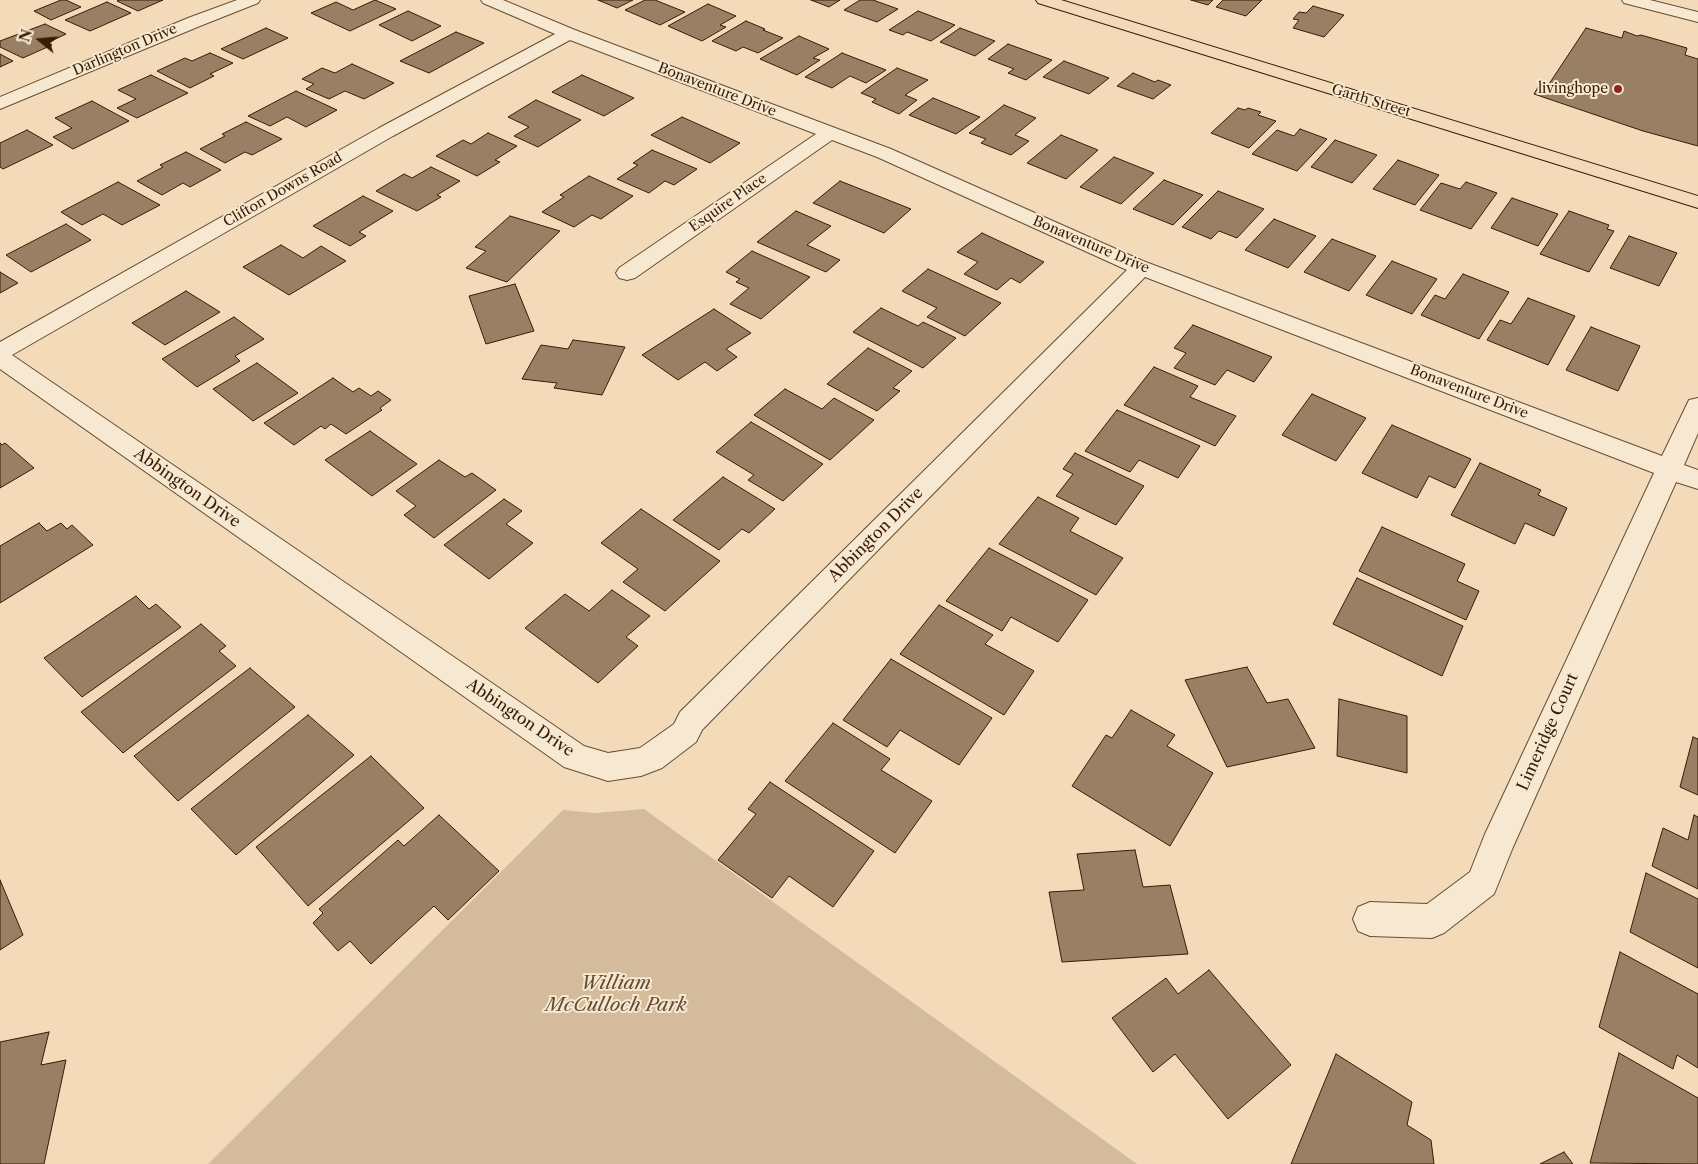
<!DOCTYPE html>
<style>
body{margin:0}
#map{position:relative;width:1698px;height:1164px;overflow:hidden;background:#f3dbba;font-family:"Libre Caslon Text",serif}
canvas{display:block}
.north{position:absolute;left:15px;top:15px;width:50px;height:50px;-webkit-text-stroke:4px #f7e8d2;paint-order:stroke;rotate:287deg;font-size:14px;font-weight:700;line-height:20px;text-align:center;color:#381c04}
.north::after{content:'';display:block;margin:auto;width:18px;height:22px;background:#381c04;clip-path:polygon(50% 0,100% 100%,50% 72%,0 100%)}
</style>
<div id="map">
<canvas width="1698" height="1164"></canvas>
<div class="north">N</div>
</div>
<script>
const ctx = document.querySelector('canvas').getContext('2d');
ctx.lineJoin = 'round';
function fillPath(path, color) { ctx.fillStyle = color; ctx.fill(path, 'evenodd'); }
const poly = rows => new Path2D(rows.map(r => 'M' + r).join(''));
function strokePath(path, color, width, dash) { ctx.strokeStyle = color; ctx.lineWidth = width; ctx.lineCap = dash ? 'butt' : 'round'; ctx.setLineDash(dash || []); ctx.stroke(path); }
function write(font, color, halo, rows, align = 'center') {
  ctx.font = font + ' "Libre Caslon Text",serif'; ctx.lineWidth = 4; ctx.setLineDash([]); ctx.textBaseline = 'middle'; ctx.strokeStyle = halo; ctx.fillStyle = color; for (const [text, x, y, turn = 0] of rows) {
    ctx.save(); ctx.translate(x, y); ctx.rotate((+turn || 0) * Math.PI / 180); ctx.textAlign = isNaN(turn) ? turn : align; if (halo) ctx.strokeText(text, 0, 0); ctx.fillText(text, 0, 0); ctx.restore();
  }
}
fillPath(poly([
 [644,809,1137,1164,208,1164,563,810,595,813]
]), '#d3bb9b');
const building = poly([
 [61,0,66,0,81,7,51,20,34,11,61,0],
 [119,0,163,0,138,11,117,1,119,0],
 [375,0,396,9,350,31,311,13,336,2,353,10,375,0],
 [598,0,633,0,617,8,598,0],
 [645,0,655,0,685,12,660,25,625,10,645,0],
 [811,0,840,0,829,7,811,0],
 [860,0,873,0,898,9,877,22,844,10,860,0],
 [1191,0,1213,0,1208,5,1191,0],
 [1223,0,1262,0,1246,16,1216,7,1223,0],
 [107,2,131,13,90,31,65,20,107,2],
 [708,4,736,16,720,25,726,27,702,41,668,26,708,4],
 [1313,6,1344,15,1324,37,1293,28,1299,20,1293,19,1299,12,1306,13,1313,6],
 [408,11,441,26,412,41,379,25,408,11],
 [918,11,955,25,931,41,907,32,903,35,889,30,918,11],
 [746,21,765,29,763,30,783,38,758,53,743,47,736,51,712,41,746,21],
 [45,24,66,34,47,43,52,45,23,58,0,47,0,41,45,24],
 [266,28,288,38,243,59,221,49,266,28],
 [960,28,995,41,975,56,940,42,960,28],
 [1586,28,1622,38,1624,31,1637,36,1641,35,1687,48,1685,55,1698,59,1698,146,1643,131,1534,94,1541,82,1549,84,1586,28],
 [456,32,484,43,429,73,400,61,456,32],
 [799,36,829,49,813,58,820,60,797,75,760,59,799,36],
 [1008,44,1052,60,1026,80,1008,73,1014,69,988,59,1008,44],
 [210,53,233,63,210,74,214,76,190,88,157,71,185,58,192,61,210,53],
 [842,53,886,70,866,83,850,76,832,88,805,77,842,53],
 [0,54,13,61,0,67,0,54],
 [1064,61,1109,78,1089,94,1043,77,1064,61],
 [352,64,394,83,364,99,345,91,329,99,306,89,314,84,302,79,322,68,335,73,352,64],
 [897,68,928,80,905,95,917,100,899,114,872,102,876,99,861,93,897,68],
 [1133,73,1155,82,1158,80,1171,85,1153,99,1117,86,1133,73],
 [151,75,188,93,137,118,117,108,136,99,118,90,151,75],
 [582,75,634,98,604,116,552,92,582,75],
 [296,91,337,110,306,127,287,117,270,126,248,116,296,91],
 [933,98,980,117,956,134,909,115,933,98],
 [536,100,581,120,538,147,514,136,529,127,508,117,536,100],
 [92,101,129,121,73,149,53,137,72,128,55,118,92,101],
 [1004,105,1036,118,1015,135,1029,141,1011,155,981,143,986,139,969,133,1004,105],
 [1238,108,1245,110,1248,108,1261,112,1258,115,1276,121,1249,148,1211,133,1238,108],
 [682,117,740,143,710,163,651,135,682,117],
 [246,122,282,139,252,155,245,152,225,163,200,149,225,136,222,134,246,122],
 [1300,129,1327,139,1297,171,1252,154,1277,130,1294,136,1300,129],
 [27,130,53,145,3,169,0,167,0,143,27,130],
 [488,133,517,146,495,160,500,162,477,176,436,156,463,140,471,144,488,133],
 [1061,135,1098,150,1066,179,1027,163,1061,135],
 [1335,140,1377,155,1352,183,1311,167,1335,140],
 [652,150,697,169,674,185,665,181,649,193,617,179,638,165,633,163,652,150],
 [186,152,221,170,190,187,183,183,162,195,137,181,163,167,160,165,186,152],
 [1114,157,1154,173,1121,204,1080,187,1114,157],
 [1398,160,1439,175,1415,205,1373,189,1398,160],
 [431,167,460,181,437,195,441,197,417,211,376,191,404,174,412,178,431,167],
 [589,176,633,196,601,219,592,215,574,227,542,212,564,197,560,195,589,176],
 [1164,180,1203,195,1173,225,1133,209,1164,180],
 [840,181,911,209,884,233,813,203,840,181],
 [118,182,160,205,122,225,103,214,82,225,61,212,118,182],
 [1466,182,1497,193,1471,229,1420,210,1441,183,1460,189,1466,182],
 [1218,191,1264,209,1237,238,1219,231,1211,239,1182,227,1218,191],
 [363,196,393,211,359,232,366,236,350,246,313,226,363,196],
 [1512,198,1558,214,1538,246,1491,228,1512,198],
 [796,211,831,226,807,245,840,260,826,272,757,242,796,211],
 [1569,211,1609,225,1607,229,1614,231,1589,272,1540,254,1569,211],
 [510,216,560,231,507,282,466,268,486,251,475,247,510,216],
 [1274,219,1316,236,1288,268,1245,250,1274,219],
 [66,224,91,240,31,272,6,255,66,224],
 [982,233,1044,262,1020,283,1011,278,997,290,964,274,978,262,957,252,982,233],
 [1629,236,1677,253,1659,286,1610,268,1629,236],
 [1332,239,1376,256,1349,291,1304,272,1332,239],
 [281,245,303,258,321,246,346,261,289,295,243,267,281,245],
 [752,251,810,277,761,319,730,304,749,288,736,282,740,279,726,272,752,251],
 [1392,261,1437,279,1412,314,1366,295,1392,261],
 [928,269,1001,303,965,336,927,317,937,308,902,291,928,269],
 [0,272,18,283,0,293,0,272],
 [1463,274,1509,292,1479,339,1421,315,1435,295,1445,299,1463,274],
 [515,284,534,331,486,344,469,296,515,284],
 [186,291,220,312,165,345,132,323,186,291],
 [1528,298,1575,316,1548,365,1487,340,1500,320,1511,324,1528,298],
 [881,308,918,326,923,322,956,338,923,368,853,332,881,308],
 [714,309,751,333,726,349,737,357,717,371,705,362,678,380,642,355,714,309],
 [234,317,264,339,235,356,240,361,197,387,162,359,234,317],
 [1193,325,1272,357,1254,382,1227,370,1215,385,1174,368,1186,353,1174,348,1193,325],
 [1591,327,1640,346,1618,391,1566,370,1591,327],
 [573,340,625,347,602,395,554,388,557,383,522,379,541,345,568,349,573,340],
 [868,348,912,371,893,388,900,391,877,411,827,384,868,348],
 [257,363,298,393,253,421,213,389,257,363],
 [1154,367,1198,386,1190,397,1236,416,1215,446,1124,405,1154,367],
 [333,378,353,392,359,388,371,396,378,391,391,400,380,408,382,410,346,434,331,424,325,429,321,426,294,445,264,423,333,378],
 [785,389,822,409,834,398,874,420,830,460,754,415,785,389],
 [1312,394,1366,418,1336,461,1282,435,1312,394],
 [1117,410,1200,446,1178,478,1139,460,1130,472,1085,451,1117,410],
 [751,422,823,464,783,501,748,480,754,475,716,452,751,422],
 [1392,425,1471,459,1455,488,1429,476,1417,498,1362,473,1392,425],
 [370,431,417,464,372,496,325,460,370,431],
 [0,443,2,445,5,443,34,468,0,488,0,443],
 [1075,453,1144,486,1116,525,1056,496,1073,474,1063,469,1075,453],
 [439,460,465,477,472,473,496,490,434,538,404,515,416,506,396,491,439,460],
 [1480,463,1541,490,1538,495,1567,508,1554,536,1525,523,1515,544,1451,515,1480,463],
 [723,477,775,509,749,533,742,529,719,550,673,520,723,477],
 [1038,497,1079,518,1070,531,1123,558,1096,595,999,544,1038,497],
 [504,499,522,511,506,524,533,543,489,579,444,545,504,499],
 [641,509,720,561,665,611,623,582,638,569,601,543,641,509],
 [39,523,47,531,61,523,67,529,72,525,93,545,0,603,0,546,39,523],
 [1382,527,1465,564,1457,581,1479,591,1466,620,1359,571,1382,527],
 [989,548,1088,600,1058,642,1011,617,1002,631,946,601,989,548],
 [1357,578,1463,626,1442,676,1333,624,1357,578],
 [612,590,650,616,626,637,638,646,598,683,525,628,565,594,589,611,612,590],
 [136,596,149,609,156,604,181,627,82,697,44,658,136,596],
 [939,605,993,635,985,644,1034,671,1004,715,900,654,939,605],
 [201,624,226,646,219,651,236,666,123,753,81,712,201,624],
 [891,659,992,718,959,765,900,730,887,747,843,720,891,659],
 [1247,667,1267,703,1288,699,1315,748,1227,767,1185,680,1247,667],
 [250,668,295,707,178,801,134,756,250,668],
 [1339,699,1407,716,1407,773,1337,756,1339,699],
 [1131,710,1175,735,1167,746,1213,773,1170,846,1072,786,1106,735,1112,738,1131,710],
 [308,715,354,755,236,855,191,809,308,715],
 [833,723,890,759,881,770,932,801,895,853,785,781,833,723],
 [1693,737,1698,739,1698,795,1680,787,1693,737],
 [371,756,424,808,308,906,256,847,371,756],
 [770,782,874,851,833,907,789,876,772,898,718,860,756,814,748,809,770,782],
 [439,815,499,871,448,920,434,906,371,964,350,941,338,951,313,923,323,913,319,909,398,840,404,846,439,815],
 [1694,815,1698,817,1698,889,1652,866,1663,828,1688,840,1694,815],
 [1135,850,1143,887,1170,885,1188,954,1062,962,1049,892,1084,890,1077,854,1135,850],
 [1646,873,1698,899,1698,968,1630,932,1646,873],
 [0,880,23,935,0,950,0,880],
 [1620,952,1698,994,1698,1068,1677,1055,1673,1069,1599,1027,1620,952],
 [1209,970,1291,1065,1228,1119,1175,1054,1153,1072,1112,1018,1166,978,1178,994,1209,970],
 [49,1032,41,1065,66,1060,44,1164,0,1164,0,1042,49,1032],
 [1619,1053,1698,1098,1698,1164,1590,1163,1619,1053],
 [1336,1054,1412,1102,1407,1125,1431,1140,1434,1164,1291,1164,1336,1054],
 [1564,1152,1573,1164,1540,1164,1564,1152]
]);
fillPath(building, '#997f63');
strokePath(building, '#381c04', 1);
const minor = poly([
 [237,0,260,0,258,3,200,26,0,109,0,97,188,18,237,0],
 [481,0,503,0,575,30,891,149,1143,261,1662,456,1689,400,1698,398,1698,433,1684,465,1698,470,1698,489,1676,482,1513,847,1494,894,1444,933,1432,938,1370,936,1358,931,1353,919,1358,907,1370,902,1427,904,1470,872,1485,834,1654,473,1145,277,702,730,696,742,662,768,641,776,608,781,564,767,0,369,0,342,379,128,555,34,483,3,481,0],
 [570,40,816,134,619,268,616,273,619,278,627,280,635,278,832,140,877,157,1127,270,680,712,674,724,640,748,608,753,584,746,12,355,393,136,570,40],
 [1622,0,1650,0,1698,12,1698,22,1624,3,1622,0]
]);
const major = poly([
 [1036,0,1061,0,1698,196,1698,208,1038,3,1036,0]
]);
strokePath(minor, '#674c32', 2);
strokePath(major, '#381c04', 2);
fillPath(minor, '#f7e8d2');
fillPath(major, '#f3dbba');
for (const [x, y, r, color] of [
 [1618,89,5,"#8f2418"]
]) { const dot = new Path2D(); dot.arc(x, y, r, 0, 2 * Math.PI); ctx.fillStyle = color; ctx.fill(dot); strokePath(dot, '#f7e8d2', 2); }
write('14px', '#381c04', '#f7e8d2', [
 ["Darlington Drive",125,50,-23],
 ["Bonaventure Drive",717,90,21],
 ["Garth Street",1371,101,17],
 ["Clifton Downs Road",283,190,-30],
 ["Esquire Place",728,203,-35],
 ["Bonaventure Drive",1091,245,23],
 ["Bonaventure Drive",1469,392,21]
]);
write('14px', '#381c04', '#f7e8d2', [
 ["livinghope",1608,89]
], 'right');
write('16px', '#381c04', '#f7e8d2', [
 ["Abbington Drive",187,488,35],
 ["Abbington Drive",876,535,-45],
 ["Abbington Drive",520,718,34],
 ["Limeridge Court",1548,732,-66]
]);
write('italic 19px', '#664c31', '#f7e8d2', [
 ["William",616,984],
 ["McCulloch Park",616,1006]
]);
</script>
